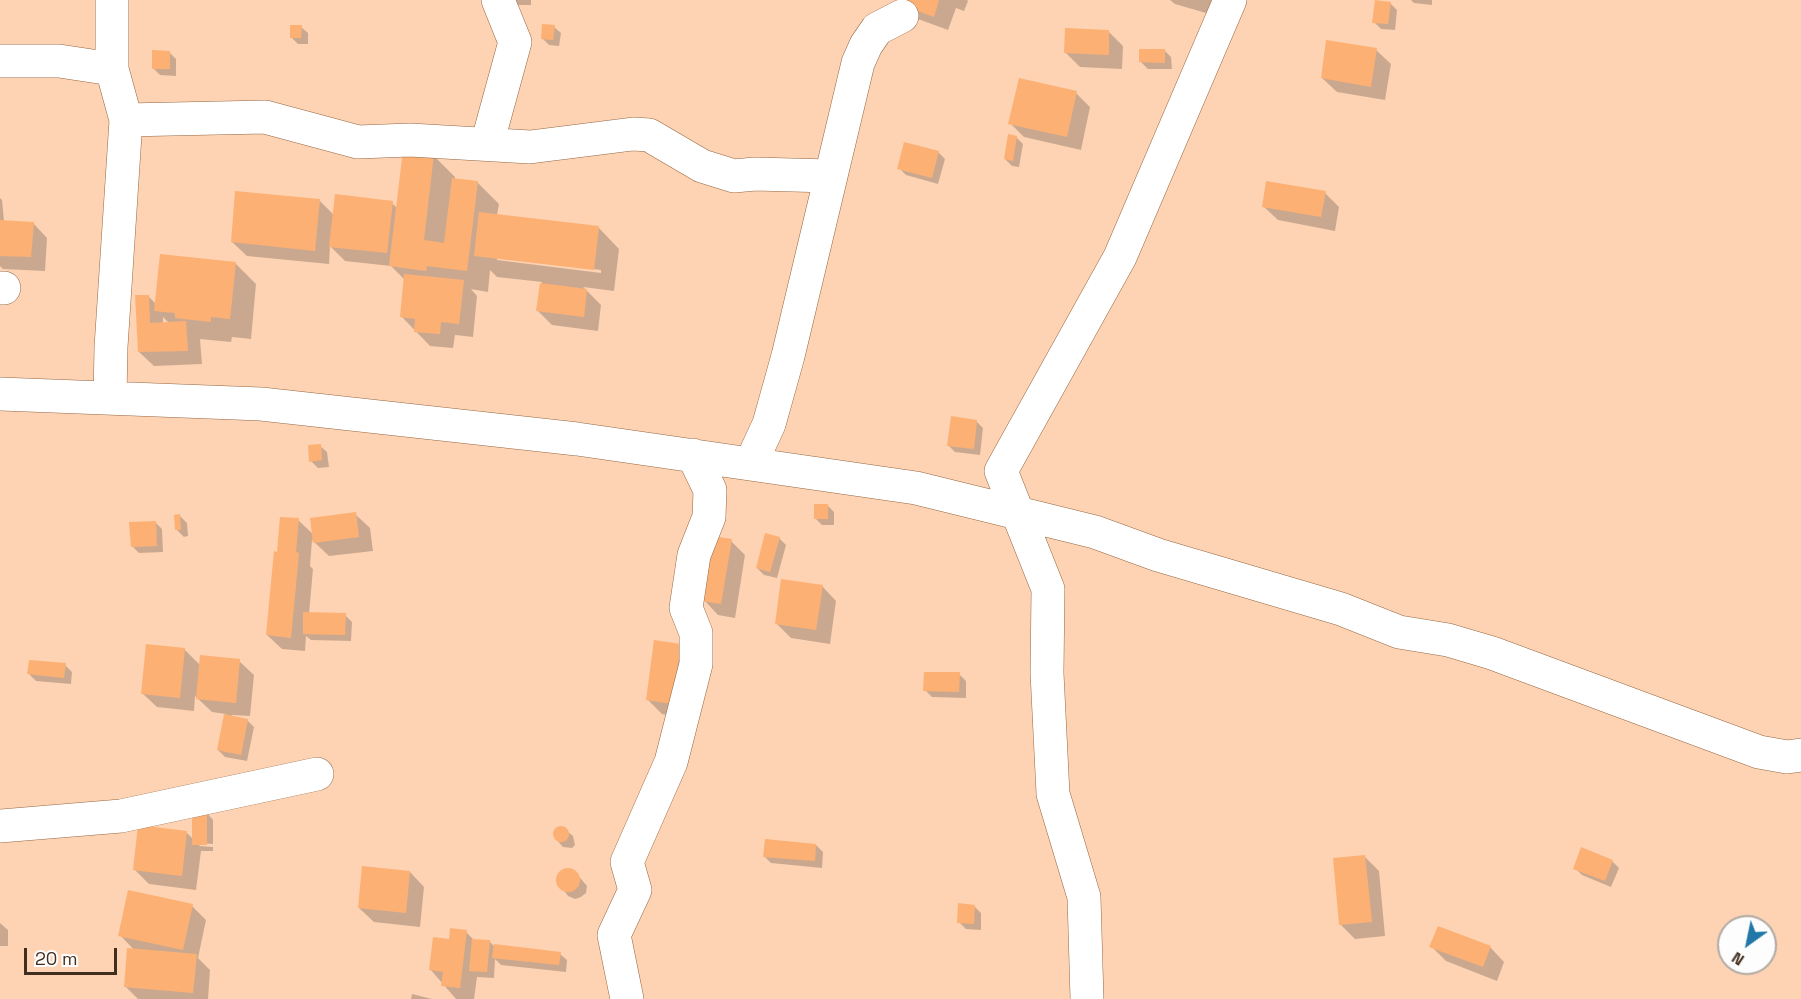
<!DOCTYPE html>
<style>
body{margin:0}
#map{position:relative;width:1801px;height:999px;overflow:hidden;background:#fdd3b3;font-family:"Space Grotesk",sans-serif}
canvas{display:block}
.north{position:absolute;left:1717px;top:915px;width:60px;height:60px;box-sizing:border-box;background:#fdfdfd;border:2px solid #b2aaa4;border-radius:50%;rotate:213deg;font-size:16px;font-weight:700;line-height:24px;text-align:center;color:#422e1e}
.north::after{content:'';display:block;margin:auto;width:21px;height:27px;background:#2177a7;clip-path:polygon(50% 0,100% 100%,50% 72%,0 100%)}
.scale{position:absolute;left:24px;top:948px;width:93px;height:27px;box-sizing:border-box;border:3px solid #422e1e;border-top:0;padding-left:8px;font-size:18px;line-height:21px;white-space:nowrap;color:#422e1e;-webkit-text-stroke:4px #fdfdfd;paint-order:stroke}
</style>
<div id="map">
<canvas width="1801" height="999"></canvas>
<div class="north">N</div>
<div class="scale">20 m</div>
</div>
<script>
const ctx = document.querySelector('canvas').getContext('2d');
ctx.lineJoin = 'round';
function fillPath(path, color) { ctx.fillStyle = color; ctx.fill(path, 'evenodd'); }
const poly = rows => new Path2D(rows.map(r => 'M' + r).join(''));
function strokePath(path, color, width, dash) { ctx.strokeStyle = color; ctx.lineWidth = width; ctx.lineCap = dash ? 'butt' : 'round'; ctx.setLineDash(dash || []); ctx.stroke(path); }
fillPath(poly([
 [510,0,531,0,531,5,515,5],
 [905,0,967,0,968,1,964,11,956,8,948,30,918,19,904,5],
 [1170,0,1218,0,1213,15,1175,4],
 [1411,0,1432,0,1432,5,1414,3],
 [1390,3,1397,10,1395,30,1381,29,1374,22],
 [301,27,308,33,308,44,298,44,291,37],
 [554,27,561,33,559,46,549,45,542,38],
 [1108,31,1123,46,1122,69,1080,67,1066,53],
 [1164,50,1171,57,1172,69,1148,69,1141,62],
 [1376,50,1391,64,1385,100,1337,92,1322,78],
 [169,52,176,59,176,76,160,75,153,68],
 [1076,93,1090,107,1081,150,1024,137,1010,123],
 [1016,137,1023,144,1019,167,1012,166,1005,159],
 [938,152,945,159,938,184,906,175,899,168],
 [434,156,455,177,455,179,477,182,499,204,497,215,598,227,619,249,614,291,583,287,601,305,598,331,552,325,538,311,542,282,497,277,490,270,488,292,471,289,477,296,473,337,455,335,453,348,430,346,402,317,405,280,391,266,345,261,330,246,329,264,247,256,232,242,319,200,334,215,392,203,398,209],
 [497,257,601,270,601,273,497,260],
 [1325,193,1339,207,1335,231,1278,220,1263,206],
 [0,198,2,200,4,221,33,223,47,238,45,271,3,269,0,266],
 [235,263,256,284,251,339,232,337,231,342,200,339,202,364,154,366,139,352,148,296,157,305],
 [163,317,169,323,163,324],
 [976,421,983,428,980,455,955,452,948,445],
 [320,446,327,452,329,467,318,468,311,461],
 [827,505,834,512,834,525,822,525,815,518],
 [355,514,370,528,373,551,329,556,312,540,310,566,313,569,309,614,345,615,352,622,351,641,311,640,306,636,305,651,282,649,267,635,279,553,298,520,314,535],
 [180,516,187,523,188,536,184,537,177,530],
 [155,522,162,529,163,552,139,553,132,546],
 [779,538,786,545,777,578,764,575,757,568],
 [731,541,745,555,735,618,718,615,704,600],
 [822,586,836,601,830,644,791,638,777,624],
 [681,646,686,718,662,714,647,699],
 [184,649,201,666,239,661,254,675,250,716,232,715,231,717,247,720,254,727,247,761,225,757,218,750,226,714,212,712,195,696,194,711,157,707,142,693],
 [65,665,72,672,71,684,36,681,29,674],
 [959,674,966,681,966,698,932,697,925,690],
 [207,813,213,820,213,844,197,843,200,846,213,847,213,851,201,851,196,890,149,884,135,870,187,833,193,839],
 [562,827,573,836,575,845,572,848,563,847,556,839,554,831],
 [816,845,823,852,822,868,771,863,764,856],
 [1365,857,1379,871,1385,936,1355,939,1341,925],
 [1612,861,1619,868,1611,887,1582,875,1575,868],
 [569,870,576,873,587,886,586,893,581,897,575,899,568,896,558,882,559,876,563,871],
 [410,872,424,887,420,927,374,922,359,908],
 [192,906,206,920,198,958,210,970,208,999,138,999,126,987,135,951,120,935],
 [974,906,981,913,981,930,966,929,959,922],
 [0,923,8,930,8,946,0,946],
 [466,932,475,941,489,941,494,946,560,954,567,960,566,972,501,965,495,959,494,978,477,977,474,999,456,999,430,969,450,941],
 [1431,946,1490,947,1504,962,1497,981,1446,961],
 [412,994,432,999,411,999]
]), '#0003');
fillPath(poly([
 [904,0,939,0,934,17,902,5],
 [1375,0,1391,2,1388,24,1372,23],
 [542,24,555,25,553,40,541,39],
 [290,25,302,25,301,38,290,38],
 [1065,28,1109,30,1109,55,1064,53],
 [1326,40,1377,48,1371,87,1321,78],
 [1139,49,1165,49,1165,63,1139,62],
 [152,50,170,51,170,69,152,69],
 [1019,78,1077,91,1067,137,1008,124],
 [1008,134,1017,136,1013,161,1004,159],
 [904,142,939,151,932,178,897,169],
 [403,150,434,154,424,240,444,243,452,178,478,181,467,271,427,266,426,271,389,266],
 [1266,181,1326,191,1321,217,1262,207],
 [235,191,320,199,315,251,231,242],
 [335,194,393,201,387,253,329,247],
 [479,212,599,226,594,270,474,256],
 [0,220,34,222,31,257,0,256],
 [160,254,236,262,230,319,211,317,211,322,175,318,175,313,154,311],
 [404,274,464,280,459,324,441,322,440,334,414,332,415,319,400,317],
 [540,283,587,289,584,317,536,311],
 [135,295,149,295,150,323,186,321,188,351,138,352],
 [951,416,977,420,974,449,947,446],
 [321,444,322,460,309,462,308,445],
 [814,504,828,504,828,519,814,519],
 [356,512,359,537,313,543,310,518],
 [180,514,181,530,175,530,174,515],
 [280,517,299,518,296,552,299,553,291,638,266,635,274,551,277,552],
 [156,521,157,546,131,547,129,522],
 [765,533,780,537,770,572,756,568],
 [712,536,732,539,721,604,702,601],
 [781,579,823,585,816,630,775,624],
 [303,612,346,613,345,635,303,634],
 [654,640,681,644,672,704,646,700],
 [146,644,185,648,180,698,141,694],
 [200,655,240,659,236,703,196,699],
 [29,660,66,663,64,678,27,674],
 [924,672,960,672,959,692,923,691],
 [224,714,248,719,241,755,217,750],
 [192,811,207,811,207,845,192,845],
 [138,825,187,831,182,876,133,870],
 '553 834a8 8 0 1 1 16 0a8 8 0 1 1-16 0Z',
 [765,839,816,844,815,861,763,857],
 [1581,847,1613,860,1605,881,1573,869],
 [1365,855,1372,922,1339,925,1333,858],
 [362,866,410,871,406,913,358,908],
 '556 880a12 12 0 1 1 24 0a12 12 0 1 1-24 0Z',
 [128,890,193,904,183,950,118,936],
 [958,903,975,905,974,924,957,923],
 [1438,926,1491,946,1483,967,1429,947],
 [450,928,467,930,460,988,441,986,443,972,429,970,433,937,449,939],
 [472,939,490,940,487,972,469,971],
 [494,944,561,952,559,965,492,958],
 [127,948,197,954,193,993,124,987]
]), '#fdb073');
const minor = poly([
 [0,61,59,61,112,69],
 [126,120,265,117,358,142,410,140,530,147,633,134,649,135,702,166,734,176,755,174,830,176],
 [487,144,515,42,498,0],
 [0,288,4,288],
 [0,394,261,404,577,439,916,488,1095,532,1158,555,1341,609,1399,632,1448,640,1492,653,1759,752,1787,757,1801,755],
 [110,397,111,347,126,120,112,69,112,0],
 [751,463,769,424,788,356,858,63,866,45,877,29,902,16],
 [0,826,121,816,317,774],
 [627,999,614,935,635,890,627,862,671,762,696,664,696,633,686,608,694,555,709,517,710,490,693,455],
 [1087,999,1084,897,1053,794,1047,673,1048,589,1001,471,1120,257,1230,0]
]);
strokePath(minor, '#966742', 34);
strokePath(minor, '#fff', 33);
</script>
